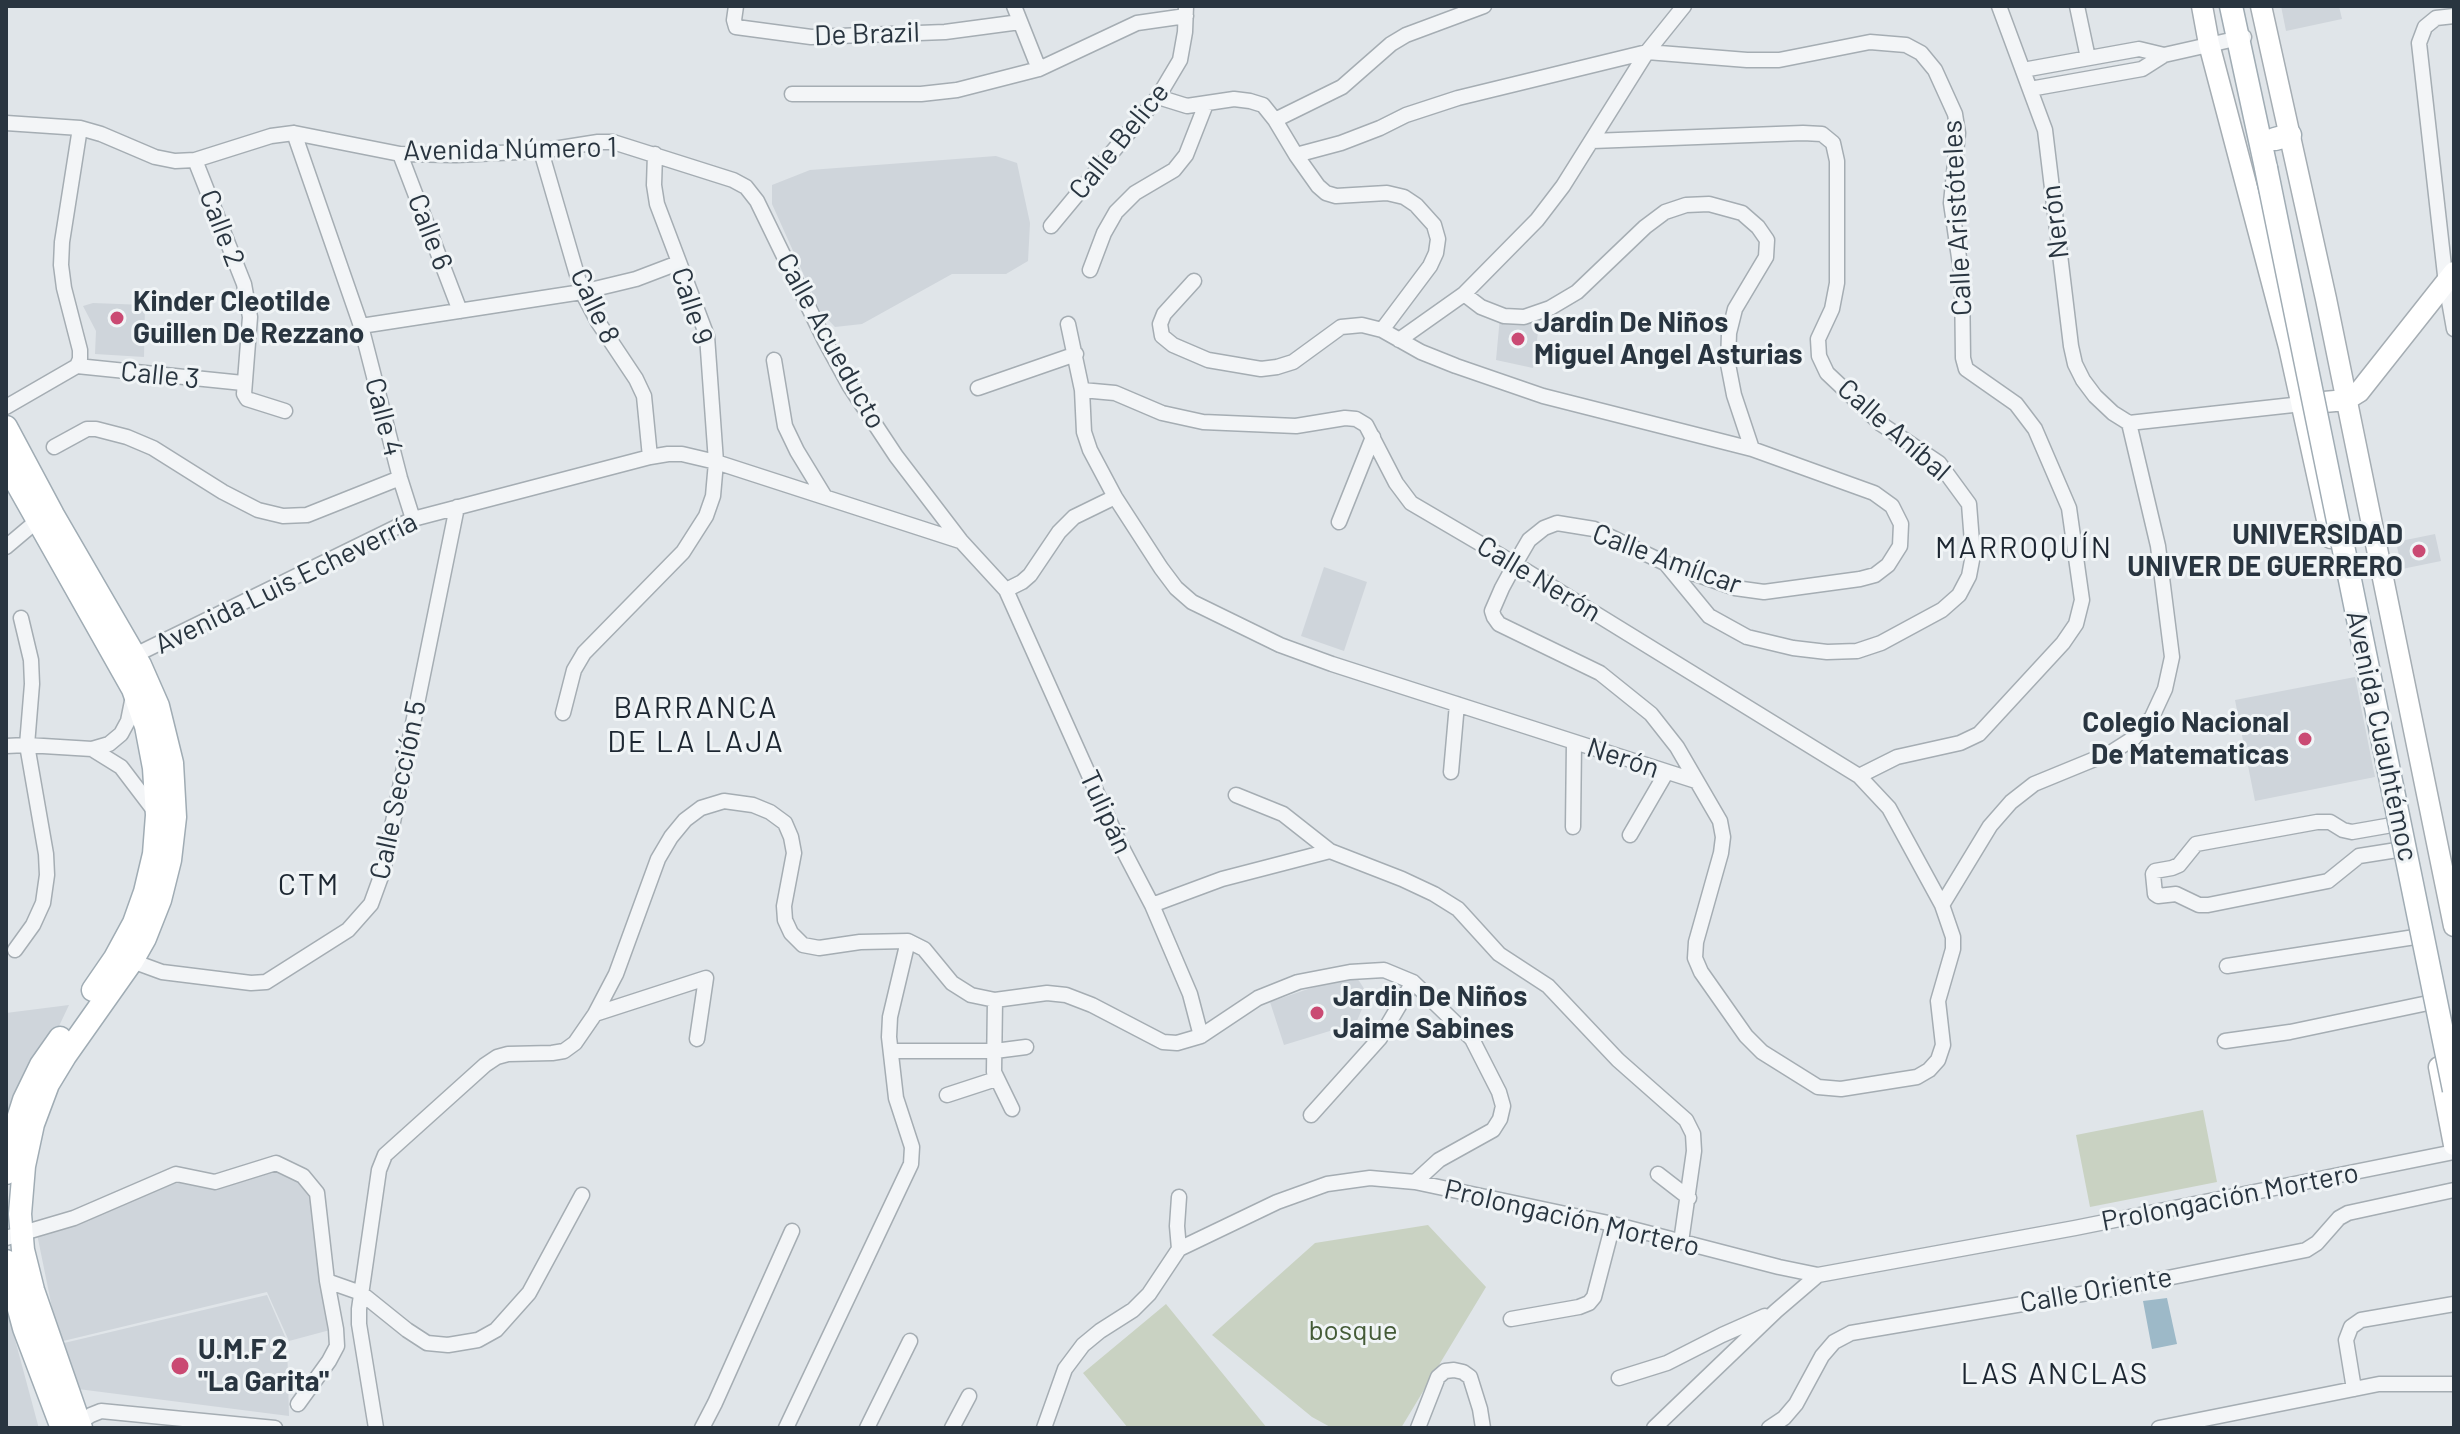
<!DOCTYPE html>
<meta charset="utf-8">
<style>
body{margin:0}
#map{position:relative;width:2460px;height:1434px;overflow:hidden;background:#e0e5e9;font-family:Barlow,sans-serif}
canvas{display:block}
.frame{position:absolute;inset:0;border:8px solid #293540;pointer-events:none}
</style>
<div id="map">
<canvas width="2460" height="1434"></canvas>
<div class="frame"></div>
</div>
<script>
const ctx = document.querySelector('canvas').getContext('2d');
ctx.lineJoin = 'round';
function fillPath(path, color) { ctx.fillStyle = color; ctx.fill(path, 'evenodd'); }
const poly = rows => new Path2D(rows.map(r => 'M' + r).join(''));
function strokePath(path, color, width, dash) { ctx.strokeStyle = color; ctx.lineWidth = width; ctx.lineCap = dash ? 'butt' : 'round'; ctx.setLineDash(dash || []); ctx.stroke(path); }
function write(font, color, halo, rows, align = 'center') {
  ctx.font = font + ' Barlow,sans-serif'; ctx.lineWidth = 6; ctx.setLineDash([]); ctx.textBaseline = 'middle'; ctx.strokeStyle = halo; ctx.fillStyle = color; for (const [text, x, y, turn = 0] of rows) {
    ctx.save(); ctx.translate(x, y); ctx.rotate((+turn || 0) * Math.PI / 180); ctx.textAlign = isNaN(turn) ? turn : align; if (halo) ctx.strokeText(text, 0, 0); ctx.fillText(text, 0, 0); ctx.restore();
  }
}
fillPath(poly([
 [2281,6,2339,6,2342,19,2286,31],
 [996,156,1017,163,1030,223,1028,261,1006,274,952,274,862,324,835,327,820,311,772,204,772,185,810,170],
 [93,303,145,305,144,357,95,354,96,331,83,306],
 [1500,317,1540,318,1533,368,1496,360],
 [2435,534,2441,561,2402,569,2396,542],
 [1324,567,1367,582,1344,651,1301,636],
 [2355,677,2375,777,2255,801,2235,700],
 [1356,976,1368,995,1356,1023,1284,1045,1270,1002,1311,988],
 [69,1005,6,1138,6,1013],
 [276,1164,315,1194,330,1330,289,1341,267,1292,59,1342,37,1234,175,1175,215,1184],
 [267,1295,287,1341,289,1416,78,1389,64,1343],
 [6,1306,38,1425,38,1428,6,1428]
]), '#cfd5db');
fillPath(poly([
 [2203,1110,2217,1182,2090,1207,2076,1135],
 [1428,1225,1486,1287,1401,1428,1332,1428,1312,1417,1212,1335,1315,1243],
 [1166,1304,1267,1428,1128,1428,1083,1373]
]), '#c9d2c2');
fillPath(poly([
 [2167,1298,2177,1344,2152,1349,2143,1301]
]), '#9db9c8');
const street = poly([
 [736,6,734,20,736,27,811,37,945,32,1020,22],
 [1014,6,1039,69],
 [1999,6,2045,130,2071,346,2075,364,2083,380,2095,396,2113,413,2129,423],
 [2077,6,2088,58],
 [2454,16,2436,18,2425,27,2419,43,2446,284,2454,329],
 [2023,70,2139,49,2164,55],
 [2030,89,2142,69,2164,55,2244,37],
 [792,94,921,94,957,90,1039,69,1137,23,1186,16],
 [1158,97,1187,106,1234,99,1250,101,1263,105,1275,120,1296,155,1318,186,1326,193,1336,196,1387,193,1404,197,1416,205,1434,225,1438,239,1436,253,1430,266,1382,330],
 [1275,120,1342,87,1391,44,1406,35,1484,6],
 [6,123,80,128,101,134,155,157,175,161,195,160,271,136,294,133,400,154,456,155,541,151,598,142,613,142,733,180,746,187,757,201,825,341,849,385,896,456,961,541,1006,590,1118,840,1152,905,1190,994,1201,1036],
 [294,133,361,326,400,478,413,519],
 [1592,141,1803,133,1822,134,1833,143,1837,161,1837,283,1832,309,1818,339,1819,356,1827,373,1881,424,1939,463,1969,504,1973,555,1969,576,1959,595,1942,610,1881,643,1857,651,1827,652,1793,648,1747,637,1709,616,1667,565],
 [541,151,582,292,598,322,636,379,644,396,650,457],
 [400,154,460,311],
 [1296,155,1341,143,1380,128,1406,115,1458,98,1647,52,1747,60,1779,60,1870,42,1906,45,1921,53,1935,70,1955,114,1958,133,1951,203,1962,278,1963,358,1966,369,2016,404,2035,429,2069,508,2082,600,2076,624,2063,643,1979,734,1960,743,1897,757,1859,776],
 [195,160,244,284,250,317,244,394,247,399,285,411],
 [1051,226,1158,97,1180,60,1185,32,1186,6],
 [1090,270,1104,233,1116,212,1135,193,1174,170,1186,155,1206,104],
 [1464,294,1481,307,1504,316,1524,317,1550,308,1577,292,1645,227,1665,212,1686,205,1709,204,1742,213,1758,227,1767,240,1766,257,1735,309,1729,333,1728,364,1734,395,1752,449],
 [1068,324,1082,390,1084,432,1090,450,1115,497,1161,568,1176,588,1192,602,1280,645,1332,664,1696,781],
 [361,326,582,292,636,279,678,263],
 [1399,340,1464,294,1537,220,1563,186,1647,52,1684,6],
 [774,360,785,426,797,451,825,497],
 [77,366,243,383],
 [978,388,1076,354],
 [1082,390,1115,393,1162,413,1203,422,1296,426,1345,418,1356,419,1366,425,1396,483,1411,503,1515,564,1859,776,1889,808,1942,905,1953,937,1953,949,1938,1001,1943,1045,1938,1060,1929,1070,1917,1077,1841,1089,1818,1087,1762,1052,1746,1036,1701,972,1695,958,1696,942,1721,853,1723,837,1720,821,1677,747,1651,714,1600,673,1499,624,1494,617,1492,611,1502,588,1515,564,1529,540,1544,528,1557,523,1594,529,1667,564,1735,588,1764,592,1860,579,1875,575,1888,565,1900,546,1901,524,1892,506,1874,493,1752,449,1543,396,1456,366,1421,352,1382,330,1362,325,1341,327,1293,362,1277,367,1261,369,1208,360,1173,345,1162,336,1160,324,1164,314,1194,281],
 [6,407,77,366,80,359,80,350,64,288,61,265,62,242,80,128],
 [2129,423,2302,404],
 [54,447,87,429,96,429,127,437,153,448,223,492,258,510,283,516,307,515,400,478],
 [1339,522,1373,437],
 [6,547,38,520],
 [1006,590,1022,582,1030,575,1059,532,1074,517,1115,497],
 [127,659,413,519,650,457,668,454,682,454,716,462,960,541],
 [563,713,574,670,584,653,683,552,706,516,713,496,716,462,707,336,657,204,654,185,655,154],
 [6,746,27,745,92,749,109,744,121,734,128,721,133,696],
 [92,749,121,767,156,813],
 [1451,772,1457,704],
 [1236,795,1283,814,1330,851,1402,879,1434,894,1458,909,1499,954,1548,986,1618,1060,1686,1120,1693,1134,1694,1151,1681,1242],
 [2392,825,2352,832,2343,830,2330,822,2317,822,2196,844,2179,865,2172,868,2155,871,2153,874,2155,894,2158,896,2176,894,2199,905,2208,905,2328,881,2359,856,2397,850],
 [1573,827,1574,742],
 [1630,835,1666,773],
 [1152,905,1222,879,1330,851],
 [1942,905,1990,826,2011,802,2034,784,2112,752,2134,738,2152,717,2165,689,2172,657,2158,546,2129,423],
 [15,950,33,925,43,903,47,875,46,854,27,745,32,684,31,660,21,618],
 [132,961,162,972,251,983,266,982,348,930,371,904,383,871,457,507],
 [2227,966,2415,937],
 [995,1000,994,1072,1012,1109],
 [595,1014,706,978,697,1039],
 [2225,1041,2290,1032,2428,1003],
 [891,1051,995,1051,1026,1047],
 [947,1095,996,1079],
 [1311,1115,1380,1038,1413,982],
 [1658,1174,1689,1198],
 [1179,1197,1177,1226,1179,1249],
 [6,1238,74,1218,176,1174,215,1182,276,1163,303,1176,317,1193,327,1281,336,1329,337,1346,329,1361,298,1404],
 [327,1281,361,1293,407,1330,427,1343,448,1345,478,1340,496,1330,529,1293,582,1195],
 [1511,1319,1579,1307,1589,1303,1594,1297,1613,1224],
 [1619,1378,1667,1363,1722,1335,1765,1316],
 [2354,1389,2346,1340,2351,1327,2361,1320,2454,1304],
 [76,1428,79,1423,91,1415,101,1411,275,1428],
 [376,1428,359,1324,359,1309,379,1170,385,1155,485,1065,497,1057,508,1054,552,1053,564,1051,575,1043,595,1014,616,974,658,859,671,837,685,820,701,808,724,801,753,805,770,812,785,823,791,837,794,853,784,906,785,920,791,933,803,945,819,948,860,942,908,941,924,949,952,983,971,995,995,1000,1047,993,1066,995,1092,1005,1163,1042,1177,1043,1201,1036,1258,998,1298,982,1350,972,1384,970,1413,982,1472,1039,1499,1092,1503,1106,1500,1119,1493,1130,1439,1160,1415,1182],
 [702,1428,715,1403,792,1231],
 [786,1428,911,1164,912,1147,896,1098,889,1037,890,1017,908,941],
 [867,1428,910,1341],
 [952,1428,969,1396],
 [1044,1428,1065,1369,1083,1345,1100,1331,1133,1310,1149,1294,1179,1249,1277,1202,1327,1184,1370,1178,1415,1182,1613,1224,1779,1267,1818,1275,2075,1228,2454,1152],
 [1418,1428,1438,1377,1445,1371,1454,1370,1463,1372,1470,1377,1480,1409,1483,1428],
 [1654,1428,1776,1311,1818,1275],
 [1769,1428,1784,1418,1796,1404,1822,1356,1834,1342,1851,1333,2123,1287,2306,1250,2317,1243,2339,1218,2348,1213,2454,1190],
 [2159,1428,2379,1384,2454,1384]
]);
const secondary = poly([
 [2202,6,2209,44,2289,347,2331,538],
 [2261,6,2326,299,2454,926],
 [2302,404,2346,400,2359,392,2454,272],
 [2439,1067,2454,1145]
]);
const primary = poly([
 [2231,6,2266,168],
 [2275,139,2290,135],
 [6,427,53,515,140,665,158,706,172,763,175,817,170,860,160,900,145,938,132,961,65,1056,48,1084,33,1124,24,1166,20,1214,23,1250,33,1290,81,1428],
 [6,464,133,689,146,726,154,768,157,815,154,854,145,892,134,923,115,958,93,990],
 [6,1173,11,1141,24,1100,41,1065,60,1038],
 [6,1261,24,1328,62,1428]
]);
strokePath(street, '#a5adb3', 17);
strokePath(secondary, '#a5adb3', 23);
strokePath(primary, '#a0acb4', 25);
strokePath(street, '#f3f5f7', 14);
strokePath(secondary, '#fff', 20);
strokePath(primary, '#fff', 22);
const primaryBridge = poly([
 [2266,168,2454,1090]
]);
strokePath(primaryBridge, '#a0acb4', 25, []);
strokePath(primaryBridge, '#fff', 22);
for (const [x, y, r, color] of [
 [117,318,8,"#ca4a73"],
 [1518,339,8,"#ca4a73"],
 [2419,551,8,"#ca4a73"],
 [2305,739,8,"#ca4a73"],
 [1317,1013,8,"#ca4a73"],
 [180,1366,10,"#ca4a73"]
]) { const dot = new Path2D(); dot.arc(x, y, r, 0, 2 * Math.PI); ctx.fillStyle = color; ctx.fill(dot); strokePath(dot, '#f0f4f6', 3); }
write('28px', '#293540', '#f0f4f6', [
 ["De Brazil",867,34,-2],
 ["Calle Belice",1119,141,-51],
 ["Avenida Número 1",510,149,-1],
 ["Calle Aristóteles",1957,218,-93],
 ["Nerón",2055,222,-97],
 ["Calle 2",222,228,69],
 ["Calle 6",430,232,69],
 ["Calle 8",595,306,65],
 ["Calle 9",692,306,72],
 ["Calle Acueducto",831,341,61],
 ["Calle 3",160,375,6],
 ["Calle 4",384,417,75],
 ["Calle Aníbal",1894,430,41],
 ["Calle Amílcar",1667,559,20],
 ["Calle Nerón",1539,579,31],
 ["Avenida Luis Echeverría",286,583,-26],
 ["Avenida Cuauhtémoc",2382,736,78],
 ["Nerón",1623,758,18],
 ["Calle Sección 5",398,790,-78],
 ["Tulipán",1106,812,65],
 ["Prolongación Mortero",2230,1197,-11],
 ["Prolongación Mortero",1572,1218,13],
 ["Calle Oriente",2096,1290,-10]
]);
write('bold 28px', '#293540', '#f0f4f6', [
 ["Kinder Cleotilde",133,302],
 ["Guillen De Rezzano",133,334],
 ["Jardin De Niños",1534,323],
 ["Miguel Angel Asturias",1534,355],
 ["UNIVERSIDAD",2403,535,"right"],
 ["UNIVER DE GUERRERO",2403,567,"right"],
 ["Colegio Nacional",2289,723,"right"],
 ["De Matematicas",2289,755,"right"],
 ["Jardin De Niños",1333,997],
 ["Jaime Sabines",1333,1029],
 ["U.M.F 2",198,1350],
 ["\"La Garita\"",198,1382]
], 'left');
write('28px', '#445b37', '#f0f4f6', [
 ["bosque",1353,1331]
]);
ctx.letterSpacing = '2px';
write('30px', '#1c2631', '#f0f4f6', [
 ["MARROQUÍN",2024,548],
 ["BARRANCA",696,708],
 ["DE LA LAJA",696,742],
 ["CTM",309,885],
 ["LAS ANCLAS",2055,1374]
]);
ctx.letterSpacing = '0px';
</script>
